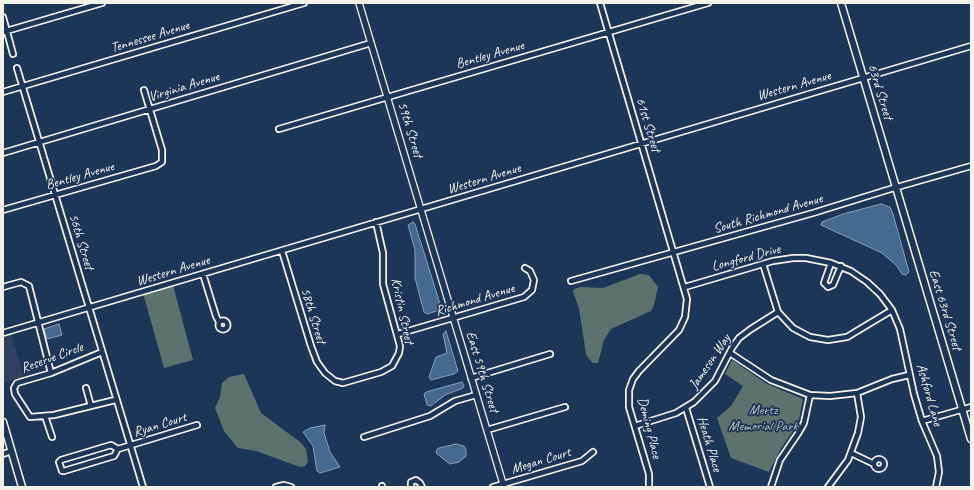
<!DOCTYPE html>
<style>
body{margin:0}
#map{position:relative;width:974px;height:490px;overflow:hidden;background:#1d3557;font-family:Caveat,sans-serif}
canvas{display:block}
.frame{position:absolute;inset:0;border:4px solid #f4f1e8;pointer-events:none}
</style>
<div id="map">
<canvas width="974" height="490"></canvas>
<div class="frame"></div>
</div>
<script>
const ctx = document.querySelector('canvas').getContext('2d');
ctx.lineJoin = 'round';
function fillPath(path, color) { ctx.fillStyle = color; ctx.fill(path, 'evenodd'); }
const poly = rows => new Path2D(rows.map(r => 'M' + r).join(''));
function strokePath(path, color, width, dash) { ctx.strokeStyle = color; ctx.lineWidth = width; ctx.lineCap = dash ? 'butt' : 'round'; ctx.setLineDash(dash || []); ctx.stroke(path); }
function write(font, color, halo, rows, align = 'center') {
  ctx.font = font + ' Caveat,sans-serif'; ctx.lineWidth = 3.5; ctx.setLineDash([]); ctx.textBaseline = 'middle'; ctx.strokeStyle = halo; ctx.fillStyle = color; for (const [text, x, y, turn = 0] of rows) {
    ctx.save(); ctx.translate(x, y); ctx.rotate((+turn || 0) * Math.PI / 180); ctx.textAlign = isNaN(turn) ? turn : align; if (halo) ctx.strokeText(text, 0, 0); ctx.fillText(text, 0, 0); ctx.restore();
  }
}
fillPath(poly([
 [11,333,24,377,3,383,3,336]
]), '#31405e');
fillPath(poly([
 [640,274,649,275,658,287,654,305,651,311,611,329,604,340,598,363,593,363,589,359,586,354,579,308,573,292,574,289,581,287,603,288],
 [173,285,193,360,164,368,143,293],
 [732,360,767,384,803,399,799,419,795,428,780,450,769,472,731,458,717,418,731,406,743,386,725,374],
 [244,374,261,413,300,442,306,449,308,462,305,466,300,467,256,451,238,448,224,431,215,408,220,397,222,383,229,377]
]), '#5e726d');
const water = poly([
 [881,204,890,207,893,214,909,272,906,275,902,274,897,266,882,253,821,225,822,222,843,214,881,204],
 [413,222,415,224,441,307,440,310,427,314,424,312,415,278,415,250,408,225,413,222],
 [59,324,62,335,47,339,44,329,59,324],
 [446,331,458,371,454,374,431,380,429,377,436,357,447,353,443,334,446,331],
 [462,382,464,385,463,388,445,395,431,406,427,405,424,394,426,392,462,382],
 [325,425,324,433,330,452,340,467,320,473,317,471,313,446,303,432,310,428,325,425],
 [456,444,464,446,466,450,466,456,459,462,450,464,436,453,437,449,439,448,456,444]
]);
fillPath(water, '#47698e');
strokePath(water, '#8c9fb2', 1);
const minor = poly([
 [600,3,687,299,685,317,679,330,639,371,633,379,629,390,629,407,649,474,649,487],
 [3,17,13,54],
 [3,32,102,3],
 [17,68,143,487],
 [3,92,304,3],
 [279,129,708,3],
 [3,153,371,43],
 [3,210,156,166,162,162,162,150,144,90],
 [282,251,311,346,317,362,325,373,335,381,343,383,381,372,392,366,399,353,400,346,383,284,383,253,376,222],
 [831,263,824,283,828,287,833,285,841,266],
 [763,264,778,312,793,328,810,337,828,340,847,337,892,310],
 [203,274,216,316,219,322],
 [571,281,813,213,887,190,971,166],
 [3,287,21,282,29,286,51,373],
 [685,287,773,261,793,258,806,258,831,263,851,271,867,282,880,294,892,310,900,329,914,394,922,421,937,456,939,472,936,487],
 '218.5 325a4.5 4.5 0 1 1 9 0a4.5 4.5 0 1 1-9 0Z',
 [3,333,971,46],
 [398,334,524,297,532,290,534,280,530,271,525,268],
 [102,352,51,373,17,383,14,388,15,394,30,417,54,415,115,400],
 [730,353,771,380,810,395,830,396,857,393,892,379,909,375],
 [471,378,550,354],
 [86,388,91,406],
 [686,408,710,487],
 [45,416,52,437],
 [922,421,971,407],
 [635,426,676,413,694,402,715,381,732,348,739,338,751,329,778,312],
 [487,430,565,407],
 [364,437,430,416,455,401,476,395],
 [118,449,114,456,64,471,62,471,59,462,61,460,111,445,118,449,197,425],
 [851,453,874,464],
 [3,454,11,451],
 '874 464a5 5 0 1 1 10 0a5 5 0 1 1-10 0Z',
 [382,486,382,487],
 [276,487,284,485,291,487],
 [411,487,411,482,416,480,420,483,422,487],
 [493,487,582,461,593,452],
 [771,487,780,460,799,432,804,423,810,395],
 [828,487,848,460,858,433,861,417,857,393]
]);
const tertiary = poly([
 [359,3,504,487]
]);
const secondary = poly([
 [841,3,971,439],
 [3,422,22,487]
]);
strokePath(minor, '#f4f1e8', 8);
strokePath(tertiary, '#f4f1e8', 8);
strokePath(secondary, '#f4f1e8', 9);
strokePath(minor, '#1d3557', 4.5);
strokePath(tertiary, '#1d3557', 5.5);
strokePath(secondary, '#1d3557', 6);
write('14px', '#f4f1e8', '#1d3557', [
 ["Tennessee Avenue",150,37,-17],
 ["Bentley Avenue",490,55,-16],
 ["Western Avenue",794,86,-16],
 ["Virginia Avenue",184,87,-17],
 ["63rd Street",880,92,73],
 ["61st Street",648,125,73],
 ["59th Street",410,130,73],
 ["Bentley Avenue",80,176,-16],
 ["Western Avenue",484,179,-17],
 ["South Richmond Avenue",768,214,-16],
 ["56th Street",81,242,73],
 ["Longford Drive",746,258,-15],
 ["Western Avenue",173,271,-17],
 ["Richmond Avenue",475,300,-17],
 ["East 63rd Street",945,310,73],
 ["Kristin Street",402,311,78],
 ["58th Street",313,316,73],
 ["Reserve Circle",52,358,-20],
 ["Jameson Way",710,362,-56],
 ["East 59th Street",482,372,73],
 ["Ashford Lane",929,395,74],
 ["Ryan Court",160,425,-17],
 ["Deming Place",649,428,76],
 ["Heath Place",709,444,73],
 ["Megan Court",541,461,-17]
]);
write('14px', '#b8beb7', '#1d3557', [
 ["Mertz",763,410],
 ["Memorial Park",763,426]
]);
</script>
